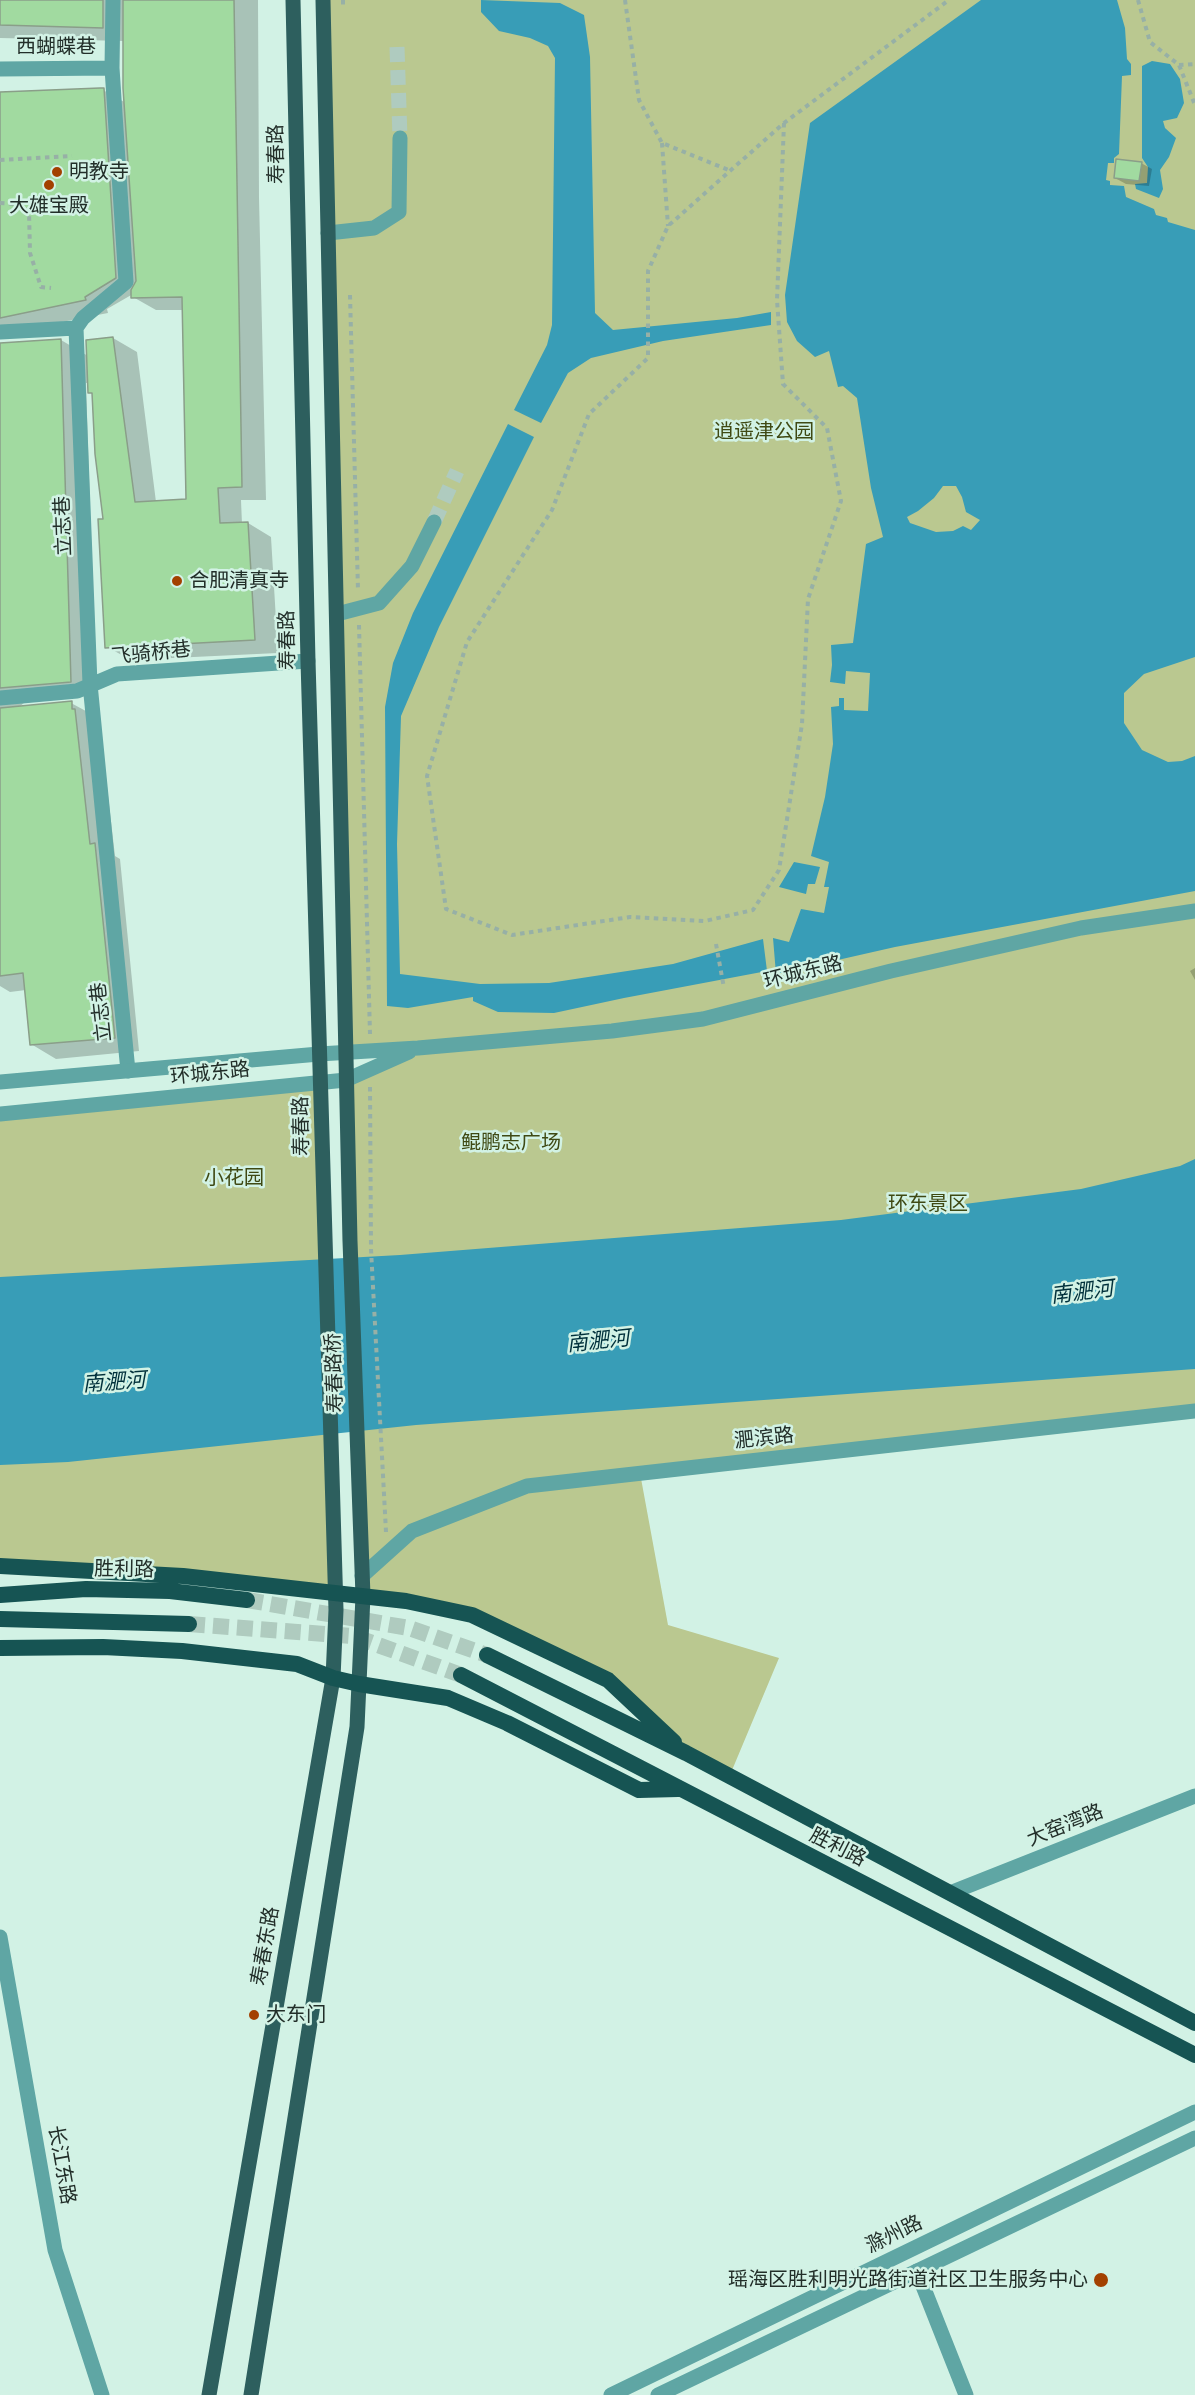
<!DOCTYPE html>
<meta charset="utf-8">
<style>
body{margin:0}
canvas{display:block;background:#d2f2e5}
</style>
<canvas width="1195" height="2395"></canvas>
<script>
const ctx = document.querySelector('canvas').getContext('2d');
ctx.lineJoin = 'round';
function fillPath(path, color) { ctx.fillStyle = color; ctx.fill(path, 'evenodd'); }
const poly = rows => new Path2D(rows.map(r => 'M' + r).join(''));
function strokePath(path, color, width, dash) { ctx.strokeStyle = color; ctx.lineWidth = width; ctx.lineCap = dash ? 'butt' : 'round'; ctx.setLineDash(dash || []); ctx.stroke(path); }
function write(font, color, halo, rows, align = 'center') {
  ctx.font = font + ' Lato,"Noto Sans SC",sans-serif'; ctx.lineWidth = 5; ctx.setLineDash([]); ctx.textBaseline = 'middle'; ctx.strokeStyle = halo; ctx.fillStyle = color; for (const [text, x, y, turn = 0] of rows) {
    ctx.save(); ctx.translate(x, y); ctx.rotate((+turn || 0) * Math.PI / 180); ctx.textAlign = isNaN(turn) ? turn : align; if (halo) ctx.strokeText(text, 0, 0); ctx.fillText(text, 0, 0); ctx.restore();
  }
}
fillPath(poly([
 [323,0,1195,0,1195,1411,640,1473,668,1625,779,1658,730,1775,686,1753,608,1680,472,1615,363,1596,346,1080,416,1048,346,1052],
 [321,1083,335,1594,0,1566,0,1114]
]), '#bac890');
fillPath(poly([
 [481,0,560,3,584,15,590,57,595,313,613,330,737,318,771,312,771,325,663,341,591,358,568,373,541,423,514,410,547,345,552,325,555,58,548,46,530,38,499,31,481,12],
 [981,0,1117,0,1125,28,1127,59,1131,64,1131,75,1122,76,1119,154,1114,158,1114,163,1108,163,1106,180,1110,181,1110,185,1124,186,1126,197,1154,209,1156,215,1167,218,1168,222,1195,230,1195,657,1144,674,1124,693,1124,723,1142,750,1168,762,1182,761,1195,756,1195,891,895,947,776,974,773,938,789,942,801,909,824,913,829,887,824,887,829,862,811,856,825,797,833,744,831,707,839,706,839,698,844,698,844,710,868,711,870,673,846,671,845,684,830,682,832,665,831,645,853,643,866,544,883,537,871,488,857,398,843,386,838,387,829,351,815,357,797,341,787,322,785,295,810,123],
 [943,486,956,486,962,497,966,512,980,520,971,530,963,526,953,531,936,532,910,523,907,517,918,511,934,498],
 [1152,61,1170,64,1180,79,1184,103,1177,118,1163,121,1165,128,1176,138,1169,157,1160,170,1163,189,1159,198,1136,189,1135,184,1147,183,1148,167,1142,158,1142,66],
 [508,424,534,437,439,627,401,716,397,844,400,974,480,984,549,983,673,964,763,939,767,971,624,998,554,1013,498,1012,473,1001,473,997,408,1008,387,1006,385,707,393,663,413,613],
 [794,862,820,867,815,884,808,884,806,894,779,887],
 [1195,1159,1195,1369,416,1425,68,1462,0,1465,0,1277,400,1255,841,1220,1081,1189,1180,1166]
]), '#389db7');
fillPath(poly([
 [0,0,258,0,259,197,266,500,241,500,242,524,248,523,271,537,278,653,131,660,107,647,105,520,93,394,90,392,89,383,86,383,96,695,25,702,18,708,71,703,97,717,100,725,115,856,120,859,139,1051,56,1059,31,1044,26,990,10,992,0,986,0,345,61,340,88,356,113,338,137,352,156,502,188,500,184,310,156,310,133,297,133,294,107,309,108,313,0,334,0,93,103,90,126,103,124,41,0,38],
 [1141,163,1152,169,1149,186,1126,184,1115,178],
 [1195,968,1195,980,1190,971]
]), '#0003');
const building = poly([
 [0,0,103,0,103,28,0,25,0,0],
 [123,0,234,0,242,487,218,488,220,523,248,522,255,640,105,648,98,519,103,519,95,454,92,393,88,393,86,340,113,337,135,502,186,499,182,297,131,298,131,290,136,281,123,88,123,0],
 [100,88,104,88,116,278,85,297,86,300,0,318,0,92,100,88],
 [1116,159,1142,162,1139,181,1114,178,1116,159],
 [61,339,71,682,0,688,0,343,61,339],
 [72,701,72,709,75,709,90,844,95,843,115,1038,30,1045,23,973,0,976,0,708,72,701]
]);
fillPath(building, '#a1daa0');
strokePath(building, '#8a9e89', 1.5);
strokePath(poly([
 [397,47,400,138],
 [434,522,457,471]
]), '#afcbbf', 15, [15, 8]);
strokePath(poly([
 [247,1600,409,1628,487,1655],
 [189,1624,353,1636,461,1675]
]), '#afcbbf', 16, [16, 8]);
strokePath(poly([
 [343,0,343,8],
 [625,0,639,100,662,143,731,171],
 [1138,0,1150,42,1179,65,1195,105],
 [1179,65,1195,64],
 [784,123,777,300,783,384,827,428,841,501,808,599,802,724,779,870,753,910,705,921,630,917,512,935,446,909,427,776,467,642,552,510,589,414,648,358,648,271,668,226,784,123,949,0],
 [662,143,668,226],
 [0,160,72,156],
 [0,203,15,204,29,211,30,253,41,287,51,288],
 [350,295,358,590],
 [359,625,370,1034],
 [716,944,724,988],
 [370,1087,371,1249,386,1532]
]), '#97b0a6', 4, [4.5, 4.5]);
strokePath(poly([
 [113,0,112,68,126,282,83,318,76,328,90,684,128,1071],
 [0,69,112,68],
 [0,332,76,328],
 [0,698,77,691,117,674,308,661]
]), '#5fa6a4', 15);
strokePath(poly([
 [328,233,374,228,399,212,400,138],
 [337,614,379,603,412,566,434,522],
 [362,1576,412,1531,527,1486,1195,1411],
 [950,1893,1195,1796],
 [917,2271,966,2395]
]), '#5fa6a4', 15);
strokePath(poly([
 [0,1082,319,1054,418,1048,612,1031,703,1019,891,971,1081,928,1195,911],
 [0,1114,346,1080,409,1052],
 [0,1937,55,2250,102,2395],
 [611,2395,1195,2112],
 [658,2395,1195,2138]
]), '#5fa6a4', 15);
strokePath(poly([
 [209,2395,333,1678,336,1610,308,661,293,0],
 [251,2395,357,1727,363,1596,350,1241,323,0]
]), '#2d5f5e', 15);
strokePath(poly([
 [0,1566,183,1576,406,1601,472,1615,608,1680,674,1742],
 [0,1595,86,1589,170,1591,247,1600],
 [0,1619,189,1624],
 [0,1648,103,1647,182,1651,297,1664,333,1678,359,1684,448,1698,507,1723,639,1790,678,1789],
 [487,1655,686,1753,1195,2023],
 [461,1675,1195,2055]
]), '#165453', 16);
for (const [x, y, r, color] of [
 [57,172,6,"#a34100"],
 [49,185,6,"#a34100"],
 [177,581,6,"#a34100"],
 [254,2015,6,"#a34100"],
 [1101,2280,8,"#a34100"]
]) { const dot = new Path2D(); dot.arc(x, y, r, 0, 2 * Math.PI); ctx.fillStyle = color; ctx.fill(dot); strokePath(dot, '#d2f2e5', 2); }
write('20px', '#222e29', '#d2f2e5', [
 ["西蝴蝶巷",56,47],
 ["寿春路",276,154,-91],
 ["立志巷",63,526,-92],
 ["寿春路",287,640,-91],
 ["飞骑桥巷",151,653,-6],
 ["环城东路",803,972,-14],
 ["立志巷",101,1012,-96],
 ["环城东路",210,1073,-6],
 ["寿春路",301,1126,-91],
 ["寿春路桥",334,1373,-92],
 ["淝滨路",764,1438,-6],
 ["胜利路",124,1569,1],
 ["大窑湾路",1065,1825,-22],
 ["胜利路",838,1847,27],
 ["寿春东路",265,1946,-80],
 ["长江东路",62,2165,80],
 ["滁州路",894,2234,-26]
]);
write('20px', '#222e29', '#d2f2e5', [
 ["明教寺",69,172],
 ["大雄宝殿",49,206,"center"],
 ["合肥清真寺",189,581],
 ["大东门",266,2015],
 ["瑶海区胜利明光路街道社区卫生服务中心",1088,2280,"right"]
], 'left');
write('20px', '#3f4913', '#d2f2e5', [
 ["逍遥津公园",764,432],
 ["鲲鹏志广场",511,1143],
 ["小花园",234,1178],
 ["环东景区",928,1204]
]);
write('italic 21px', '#00303b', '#d2f2e5', [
 ["南淝河",1082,1292,-7],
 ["南淝河",598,1341,-6],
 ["南淝河",114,1382,-4]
]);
</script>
